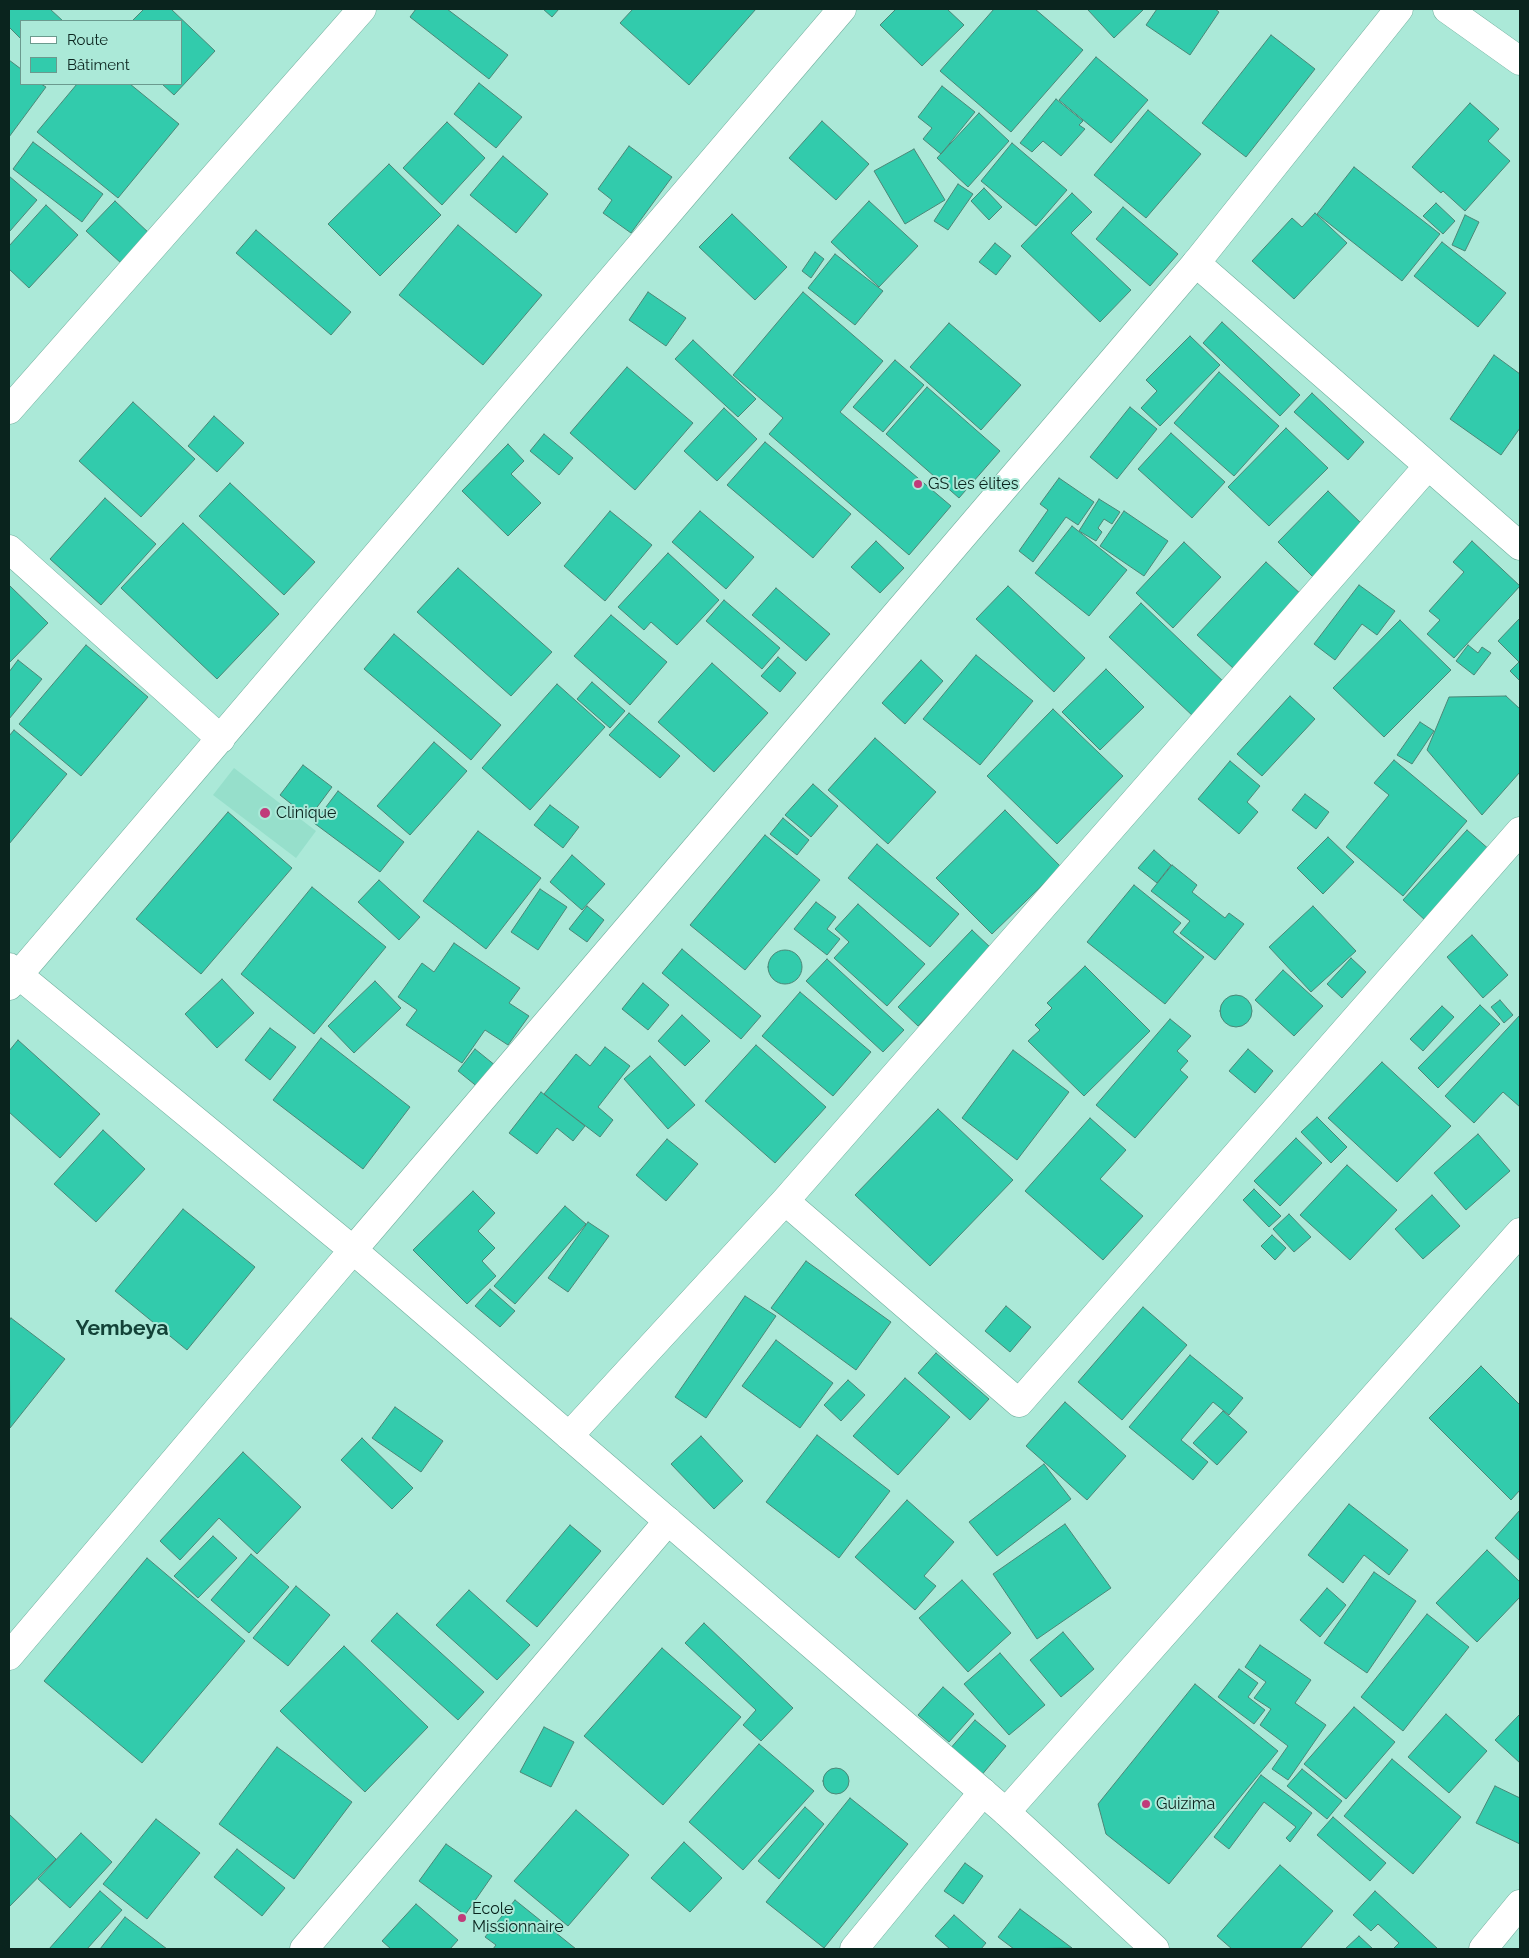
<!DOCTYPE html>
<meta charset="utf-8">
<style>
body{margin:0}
#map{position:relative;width:1529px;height:1958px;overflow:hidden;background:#abe9d8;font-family:Raleway,sans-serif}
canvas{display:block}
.frame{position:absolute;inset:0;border:10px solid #0a241e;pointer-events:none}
.legend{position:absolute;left:20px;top:20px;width:162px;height:65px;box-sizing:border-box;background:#abe9d8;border:1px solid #6b9a8e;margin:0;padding:6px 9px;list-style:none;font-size:15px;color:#0a241e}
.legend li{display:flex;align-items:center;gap:10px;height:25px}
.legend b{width:25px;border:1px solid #6b9a8e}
</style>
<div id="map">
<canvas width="1529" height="1958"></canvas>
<div class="frame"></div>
<ul class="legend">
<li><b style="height:6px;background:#fff"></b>Route</li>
<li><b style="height:14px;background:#32cbac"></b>Bâtiment</li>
</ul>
</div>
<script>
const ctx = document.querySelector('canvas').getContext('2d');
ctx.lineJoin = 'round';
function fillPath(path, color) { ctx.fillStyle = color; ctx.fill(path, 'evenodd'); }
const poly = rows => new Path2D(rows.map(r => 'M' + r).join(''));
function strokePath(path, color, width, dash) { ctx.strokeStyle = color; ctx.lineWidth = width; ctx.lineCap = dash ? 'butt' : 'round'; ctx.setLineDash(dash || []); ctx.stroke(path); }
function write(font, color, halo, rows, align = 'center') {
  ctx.font = font + ' Raleway,sans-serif'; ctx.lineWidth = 4; ctx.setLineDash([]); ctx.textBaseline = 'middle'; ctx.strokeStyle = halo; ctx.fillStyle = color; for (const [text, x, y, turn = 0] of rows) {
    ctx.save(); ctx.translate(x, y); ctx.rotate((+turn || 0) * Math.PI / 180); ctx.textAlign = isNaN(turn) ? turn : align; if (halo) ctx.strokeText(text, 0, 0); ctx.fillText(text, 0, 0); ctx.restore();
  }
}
fillPath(poly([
 [234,768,316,831,296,858,213,795]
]), '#96dfcb');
const building = poly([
 [11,9,50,9,63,21,21,21,21,39,9,27,9,11,11,9],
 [144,9,171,9,215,51,174,95,162,84,181,84,181,21,132,21,144,9],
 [416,9,447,9,508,55,489,79,410,17,416,9],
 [543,9,559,9,552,17,543,9],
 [633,9,756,9,689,85,620,23,633,9],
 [896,9,947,9,964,25,922,66,880,25,896,9],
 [994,9,1035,9,1083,50,1011,132,940,71,994,9],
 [1089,9,1144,9,1114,38,1088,10,1089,9],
 [1157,9,1215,9,1219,12,1190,55,1146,25,1157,9],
 [1271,35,1315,69,1246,157,1202,123,1271,35],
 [1096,57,1148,100,1111,143,1059,100,1096,57],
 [9,60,21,69,21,84,41,84,46,87,9,137,9,60],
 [479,83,522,117,496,148,454,114,479,83],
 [77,84,130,84,179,124,118,198,37,132,77,84],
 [942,86,975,112,941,154,923,139,932,128,918,117,942,86],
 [1056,99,1083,121,1079,125,1085,129,1061,156,1043,141,1032,152,1020,143,1056,99],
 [1470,103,1499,129,1488,141,1510,161,1465,211,1443,191,1441,193,1412,167,1470,103],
 [1148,110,1201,154,1146,218,1094,175,1148,110],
 [979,113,1009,141,968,187,937,158,979,113],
 [822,121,869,164,836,200,789,158,822,121],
 [447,122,485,158,442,205,403,168,447,122],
 [33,142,103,194,82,222,13,169,33,142],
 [1012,143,1067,190,1036,226,981,181,1012,143],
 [629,146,672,177,631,233,603,213,612,200,598,189,629,146],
 [914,149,945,200,905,224,874,171,914,149],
 [503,156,548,194,516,233,470,195,503,156],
 [389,164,441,215,380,276,328,224,389,164],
 [1354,167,1440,234,1402,281,1317,214,1354,167],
 [9,176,37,200,10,231,9,230,9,176],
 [958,184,973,194,948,230,934,221,958,184],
 [984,188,1002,207,989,220,971,201,984,188],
 [1072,193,1092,212,1071,233,1131,290,1100,322,1021,246,1072,193],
 [115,201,150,234,122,264,86,231,115,201],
 [869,201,918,246,879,287,831,242,869,201],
 [1436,203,1455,221,1443,234,1423,216,1436,203],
 [46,205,78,235,29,288,9,269,9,246,46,205],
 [1123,207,1178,254,1150,286,1096,239,1123,207],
 [1315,213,1347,243,1294,299,1252,261,1292,218,1302,227,1315,213],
 [732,214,787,267,755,300,699,247,732,214],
 [1465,215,1479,222,1465,251,1452,245,1465,215],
 [458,225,542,295,483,365,399,295,458,225],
 [256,230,351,312,331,335,236,253,256,230],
 [1442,242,1506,293,1478,327,1414,276,1442,242],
 [995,243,1011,256,996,275,979,262,995,243],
 [815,252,824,259,811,278,802,271,815,252],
 [835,254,883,291,855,325,808,288,835,254],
 [648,292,686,318,666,346,629,320,648,292],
 [803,292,883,361,840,412,951,506,909,555,769,434,783,418,733,375,803,292],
 [1222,322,1300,395,1280,416,1203,343,1222,322],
 [949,323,1021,385,981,430,910,367,949,323],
 [1190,336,1220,365,1160,426,1141,408,1157,391,1146,380,1190,336],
 [693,340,756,399,738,417,675,359,693,340],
 [1494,355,1520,374,1520,428,1501,455,1450,419,1494,355],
 [895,360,924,385,883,432,853,407,895,360],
 [627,367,693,423,635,490,570,433,627,367],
 [1219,372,1279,426,1234,476,1174,423,1219,372],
 [927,387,1000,451,959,498,886,434,927,387],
 [1312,393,1364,442,1348,460,1294,412,1312,393],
 [133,402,195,459,141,517,79,461,133,402],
 [1130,407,1157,429,1117,479,1090,457,1130,407],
 [724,408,757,439,717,481,684,451,724,408],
 [214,416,244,443,217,472,188,446,214,416],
 [1286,428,1328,468,1269,526,1228,487,1286,428],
 [1171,433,1225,482,1192,518,1138,469,1171,433],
 [544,434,573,458,559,475,530,451,544,434],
 [765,442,851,514,813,558,727,485,765,442],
 [508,444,524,461,511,474,541,503,508,536,462,491,508,444],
 [1059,478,1094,502,1078,525,1066,517,1033,562,1019,551,1048,510,1040,504,1059,478],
 [230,483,315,562,284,595,199,516,230,483],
 [1328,491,1366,528,1315,579,1278,542,1328,491],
 [105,498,156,544,101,605,50,559,105,498],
 [1099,499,1120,512,1112,524,1104,519,1098,528,1102,532,1096,541,1079,531,1099,499],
 [610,511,652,545,605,601,564,566,610,511],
 [700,511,754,557,726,589,672,542,700,511],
 [1124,511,1168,541,1144,576,1100,546,1124,511],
 [183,523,279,614,217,679,121,588,183,523],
 [1072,526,1127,570,1089,616,1035,573,1072,526],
 [876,541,904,568,880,593,851,567,876,541],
 [1472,541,1520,586,1454,658,1427,634,1440,620,1429,611,1464,572,1453,562,1472,541],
 [1184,542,1221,577,1173,628,1136,593,1184,542],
 [668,553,719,600,677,645,651,622,644,630,618,607,668,553],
 [1266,562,1303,596,1234,669,1197,635,1266,562],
 [458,568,552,652,511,696,417,612,458,568],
 [9,585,48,623,9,663,9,585],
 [1359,585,1395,611,1377,635,1362,624,1335,660,1314,644,1359,585],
 [1008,586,1085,658,1054,692,976,619,1008,586],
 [776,588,830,634,806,661,752,615,776,588],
 [724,600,780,648,762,669,706,621,724,600],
 [1141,603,1226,684,1195,718,1109,637,1141,603],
 [611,615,667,662,630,705,574,656,611,615],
 [1520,618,1520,681,1510,671,1519,662,1498,641,1520,618],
 [1400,620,1451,670,1384,737,1333,688,1400,620],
 [394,634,501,725,471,760,364,669,394,634],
 [86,645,148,697,81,776,19,724,86,645],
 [1468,645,1478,653,1482,647,1491,653,1474,675,1456,661,1468,645],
 [976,655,1033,701,980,765,923,719,976,655],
 [778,657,796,673,780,692,761,676,778,657],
 [18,660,42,679,9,719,9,672,18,660],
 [921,660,943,681,905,724,882,703,921,660],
 [712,663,768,713,714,772,658,722,712,663],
 [1106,669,1144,707,1100,750,1062,712,1106,669],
 [592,682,625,711,610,728,577,699,592,682],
 [557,684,605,727,530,810,482,768,557,684],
 [1290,696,1315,719,1262,776,1237,754,1290,696],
 [1506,696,1520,709,1520,772,1482,815,1427,750,1449,697,1506,696],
 [1053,709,1123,776,1057,844,987,776,1053,709],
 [629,713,680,756,660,778,609,735,629,713],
 [1420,722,1434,731,1412,764,1397,755,1420,722],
 [14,730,67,774,9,844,9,736,14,730],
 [875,738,936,792,888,844,828,790,875,738],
 [434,742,467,771,410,835,377,806,434,742],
 [1394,760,1467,821,1403,896,1346,847,1389,795,1374,783,1394,760],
 [1230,761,1260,786,1247,802,1258,812,1239,834,1198,799,1230,761],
 [303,765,332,787,309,818,280,795,303,765],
 [813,784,838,806,811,837,785,815,813,784],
 [338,791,404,842,380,872,314,823,338,791],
 [1305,794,1329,812,1316,829,1292,810,1305,794],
 [550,805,579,827,563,848,534,825,550,805],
 [1005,810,1061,867,992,934,936,878,1005,810],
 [228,812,292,868,201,974,136,919,228,812],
 [783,818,809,840,797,855,770,834,783,818],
 [1467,830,1491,851,1426,921,1403,900,1467,830],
 [478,831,541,878,486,949,423,901,478,831],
 [765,835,820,880,745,970,690,925,765,835],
 [1328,837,1354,862,1323,894,1297,868,1328,837],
 [877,844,959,914,930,947,848,878,877,844],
 [1154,850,1171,865,1157,883,1138,868,1154,850],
 [572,855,605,884,582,910,550,882,572,855],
 [1172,865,1197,885,1192,892,1225,918,1229,913,1244,924,1215,960,1180,933,1190,921,1151,891,1172,865],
 [379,880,420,917,399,940,358,902,379,880],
 [1134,885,1181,923,1173,932,1204,957,1165,1004,1087,942,1134,885],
 [312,887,386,947,314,1034,241,974,312,887],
 [540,889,567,907,538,950,511,932,540,889],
 [816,902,836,917,827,929,840,939,827,955,794,929,816,902],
 [858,904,925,964,887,1006,834,958,849,942,835,929,858,904],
 [587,906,604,920,587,942,569,929,587,906],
 [1313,906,1356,951,1311,992,1269,947,1313,906],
 [972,930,992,949,918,1026,898,1007,972,930],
 [1472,935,1508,975,1483,998,1447,957,1472,935],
 [454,943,520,988,509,1003,529,1016,508,1045,485,1030,462,1063,406,1025,417,1010,398,997,422,963,434,972,454,943],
 [682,949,761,1016,741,1039,662,973,682,949],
 '768 967a17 17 0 1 1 34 0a17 17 0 1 1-34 0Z',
 [1351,958,1366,972,1342,998,1327,984,1351,958],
 [827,959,904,1030,883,1052,806,981,827,959],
 [1085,966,1150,1031,1084,1096,1028,1041,1040,1030,1035,1025,1052,1008,1047,1003,1085,966],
 [1283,970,1323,1006,1294,1036,1255,1000,1283,970],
 [222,979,254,1013,217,1048,185,1014,222,979],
 [375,981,401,1008,354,1053,328,1026,375,981],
 [643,983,669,1005,648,1030,622,1009,643,983],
 [800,992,871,1052,833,1096,762,1036,800,992],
 '1220 1011a16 16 0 1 1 32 0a16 16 0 1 1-32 0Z',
 [1500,1000,1513,1015,1504,1023,1491,1007,1500,1000],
 [1480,1005,1500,1024,1438,1088,1418,1068,1480,1005],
 [1442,1006,1454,1017,1423,1051,1410,1039,1442,1006],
 [682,1015,710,1041,685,1066,658,1041,682,1015],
 [1520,1015,1520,1107,1503,1092,1474,1123,1445,1096,1520,1015],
 [1170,1019,1191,1036,1177,1051,1188,1061,1180,1070,1188,1077,1135,1138,1096,1105,1170,1019],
 [270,1028,296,1047,270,1080,245,1060,270,1028],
 [321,1038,410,1107,363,1169,273,1100,321,1038],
 [18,1040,100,1114,60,1158,9,1112,9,1051,18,1040],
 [756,1045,826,1107,775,1163,705,1101,756,1045],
 [605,1047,630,1066,598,1107,613,1120,600,1137,544,1094,576,1054,590,1066,605,1047],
 [475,1049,496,1066,479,1088,458,1071,475,1049],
 [1248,1049,1273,1071,1255,1093,1229,1071,1248,1049],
 [1013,1050,1069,1092,1017,1160,962,1118,1013,1050],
 [650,1056,695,1105,668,1129,624,1079,650,1056],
 [1382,1062,1451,1126,1397,1182,1328,1118,1382,1062],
 [541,1092,585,1126,573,1141,557,1128,537,1154,509,1133,541,1092],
 [938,1109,1013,1180,930,1266,855,1195,938,1109],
 [1317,1117,1347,1147,1331,1163,1301,1132,1317,1117],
 [1090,1118,1126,1150,1100,1179,1143,1216,1103,1260,1025,1191,1090,1118],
 [103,1130,145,1169,96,1222,54,1184,103,1130],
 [1478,1134,1510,1171,1466,1210,1434,1173,1478,1134],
 [1296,1138,1322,1163,1280,1206,1254,1181,1296,1138],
 [667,1139,698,1164,666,1201,636,1175,667,1139],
 [1347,1165,1397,1210,1350,1260,1300,1215,1347,1165],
 [1254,1189,1281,1216,1269,1227,1243,1200,1254,1189],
 [473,1191,495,1213,478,1231,495,1248,482,1261,496,1276,467,1304,413,1250,473,1191],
 [1432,1195,1460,1226,1423,1259,1395,1229,1432,1195],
 [565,1206,586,1224,515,1304,494,1286,565,1206],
 [183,1209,255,1267,187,1350,115,1291,183,1209],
 [1289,1214,1311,1237,1294,1252,1273,1229,1289,1214],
 [588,1222,609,1236,568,1292,548,1278,588,1222],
 [1272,1235,1286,1248,1275,1260,1261,1246,1272,1235],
 [806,1261,891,1322,856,1370,771,1308,806,1261],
 [490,1289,515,1311,500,1327,475,1306,490,1289],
 [745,1296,776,1316,706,1418,675,1397,745,1296],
 [1006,1306,1031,1327,1010,1352,985,1331,1006,1306],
 [1143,1307,1187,1345,1122,1420,1078,1382,1143,1307],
 [11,1318,65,1359,10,1428,9,1321,11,1318],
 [776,1340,833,1383,800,1428,742,1386,776,1340],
 [936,1353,989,1399,970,1420,918,1373,936,1353],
 [1190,1355,1243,1398,1229,1415,1213,1402,1181,1440,1208,1462,1193,1480,1129,1427,1190,1355],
 [1481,1366,1520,1405,1520,1490,1511,1500,1429,1418,1481,1366],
 [905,1378,950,1417,898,1475,853,1436,905,1378],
 [848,1380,865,1395,841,1421,824,1405,848,1380],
 [1065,1402,1126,1456,1087,1500,1026,1446,1065,1402],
 [395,1407,443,1441,421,1472,372,1438,395,1407],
 [1223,1411,1247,1432,1217,1465,1193,1443,1223,1411],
 [817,1435,890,1491,839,1558,766,1502,817,1435],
 [701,1436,743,1481,714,1509,671,1464,701,1436],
 [362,1438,413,1488,392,1509,341,1460,362,1438],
 [243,1452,301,1507,257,1554,219,1518,180,1560,160,1541,243,1452],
 [1044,1464,1071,1499,997,1556,969,1522,1044,1464],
 [907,1500,954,1542,924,1576,936,1586,915,1610,855,1557,907,1500],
 [1349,1504,1408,1550,1389,1575,1364,1555,1343,1583,1308,1555,1349,1504],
 [1520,1510,1520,1561,1495,1538,1520,1510],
 [1065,1524,1111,1588,1037,1639,993,1574,1065,1524],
 [570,1525,601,1551,537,1627,506,1601,570,1525],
 [213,1536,237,1558,198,1598,174,1576,213,1536],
 [1487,1550,1520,1582,1520,1597,1477,1642,1436,1603,1487,1550],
 [251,1554,289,1587,249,1633,211,1600,251,1554],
 [147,1558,245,1641,142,1763,44,1681,147,1558],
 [1374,1572,1416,1601,1367,1673,1324,1643,1374,1572],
 [962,1580,1011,1633,968,1672,919,1618,962,1580],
 [296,1586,330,1615,288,1666,253,1638,296,1586],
 [1327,1588,1346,1605,1320,1637,1300,1620,1327,1588],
 [469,1590,530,1645,497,1680,436,1625,469,1590],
 [397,1613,484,1692,458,1720,371,1641,397,1613],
 [1427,1614,1469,1647,1403,1731,1361,1697,1427,1614],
 [704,1623,793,1708,761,1741,743,1725,756,1710,685,1643,704,1623],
 [1063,1632,1094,1669,1061,1697,1030,1660,1063,1632],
 [1260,1645,1311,1680,1295,1703,1326,1725,1288,1780,1272,1769,1288,1746,1260,1725,1271,1709,1254,1698,1266,1682,1245,1667,1260,1645],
 [344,1646,428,1727,365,1792,280,1711,344,1646],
 [662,1648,741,1717,663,1805,584,1736,662,1648],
 [1000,1653,1045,1705,1009,1735,964,1684,1000,1653],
 [1239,1669,1258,1683,1248,1697,1265,1710,1254,1724,1218,1697,1239,1669],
 [1195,1684,1278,1751,1169,1884,1106,1834,1098,1804,1195,1684],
 [943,1687,974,1714,949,1742,918,1715,943,1687],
 [1354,1707,1395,1742,1346,1799,1304,1764,1354,1707],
 [1446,1714,1487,1751,1449,1793,1408,1757,1446,1714],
 [1520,1714,1520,1763,1495,1740,1520,1714],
 [975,1720,1006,1746,980,1777,949,1750,975,1720],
 [544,1727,574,1742,551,1787,520,1772,544,1727],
 [759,1744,814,1791,743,1870,689,1822,759,1744],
 [277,1747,352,1802,294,1879,219,1824,277,1747],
 [1392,1759,1461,1817,1413,1874,1344,1816,1392,1759],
 '823 1781a13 13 0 1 1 26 0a13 13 0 1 1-26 0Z',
 [1302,1769,1342,1801,1327,1819,1287,1786,1302,1769],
 [1261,1775,1312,1813,1290,1842,1286,1838,1296,1827,1264,1802,1229,1849,1214,1837,1261,1775],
 [1495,1786,1520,1798,1520,1844,1476,1823,1495,1786],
 [850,1798,908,1844,824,1948,766,1902,850,1798],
 [805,1807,824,1824,779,1879,758,1861,805,1807],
 [576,1810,629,1855,568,1926,514,1881,576,1810],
 [9,1814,56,1859,9,1907,9,1814],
 [1333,1817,1386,1863,1370,1881,1317,1835,1333,1817],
 [156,1819,200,1853,147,1919,103,1884,156,1819],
 [81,1833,112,1862,70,1908,38,1879,81,1833],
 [684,1842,722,1878,690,1912,651,1878,684,1842],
 [446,1844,492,1876,465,1915,419,1881,446,1844],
 [237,1849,285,1888,262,1916,214,1877,237,1849],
 [965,1863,983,1876,963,1904,944,1891,965,1863],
 [1280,1865,1333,1911,1300,1949,1232,1949,1217,1936,1280,1865],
 [100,1891,122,1910,87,1949,49,1949,100,1891],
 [1375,1891,1438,1949,1393,1949,1399,1943,1378,1924,1371,1931,1353,1915,1375,1891],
 [515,1900,576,1949,493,1949,496,1945,485,1937,515,1900],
 [416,1904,458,1940,450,1949,391,1949,382,1941,416,1904],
 [1020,1909,1072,1948,1014,1949,998,1937,1020,1909],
 [954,1915,986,1943,981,1949,950,1949,935,1936,954,1915],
 [125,1917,167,1949,100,1949,125,1917],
 [1359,1936,1373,1949,1345,1949,1359,1936]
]);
fillPath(building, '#32cbac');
strokePath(building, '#4b8777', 1);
const street = poly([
 [1447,9,1520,61],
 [1196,263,1520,546],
 [9,410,362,9],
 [9,549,221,739],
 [9,967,353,1250,9,1656],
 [9,986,842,9],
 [785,1201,1019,1403,1520,831],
 [569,1436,785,1201,1428,466],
 [1006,1812,1520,1232],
 [304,1949,668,1521],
 [854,1949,983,1792],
 [1483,1949,1520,1904]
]);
const secondary = poly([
 [1155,1949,1006,1812,353,1250,1196,263,1399,9]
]);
strokePath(street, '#72af9e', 29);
strokePath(secondary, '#72af9e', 29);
strokePath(street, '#fff', 28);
strokePath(secondary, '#fff', 28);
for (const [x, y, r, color] of [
 [918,484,5,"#c13b7a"],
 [265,813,6,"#c13b7a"],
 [1146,1804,5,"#c13b7a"],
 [462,1918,5,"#c13b7a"]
]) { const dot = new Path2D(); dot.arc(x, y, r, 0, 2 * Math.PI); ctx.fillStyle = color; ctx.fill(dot); strokePath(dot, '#abe9d8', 2); }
write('16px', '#0a241e', '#abe9d8', [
 ["GS les élites",928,484],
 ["Clinique",276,813],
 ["Guizima",1156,1804],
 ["Ecole",472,1909],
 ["Missionnaire",472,1927]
], 'left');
write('bold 21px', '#134238', '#abe9d8', [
 ["Yembeya",122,1329]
]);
</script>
